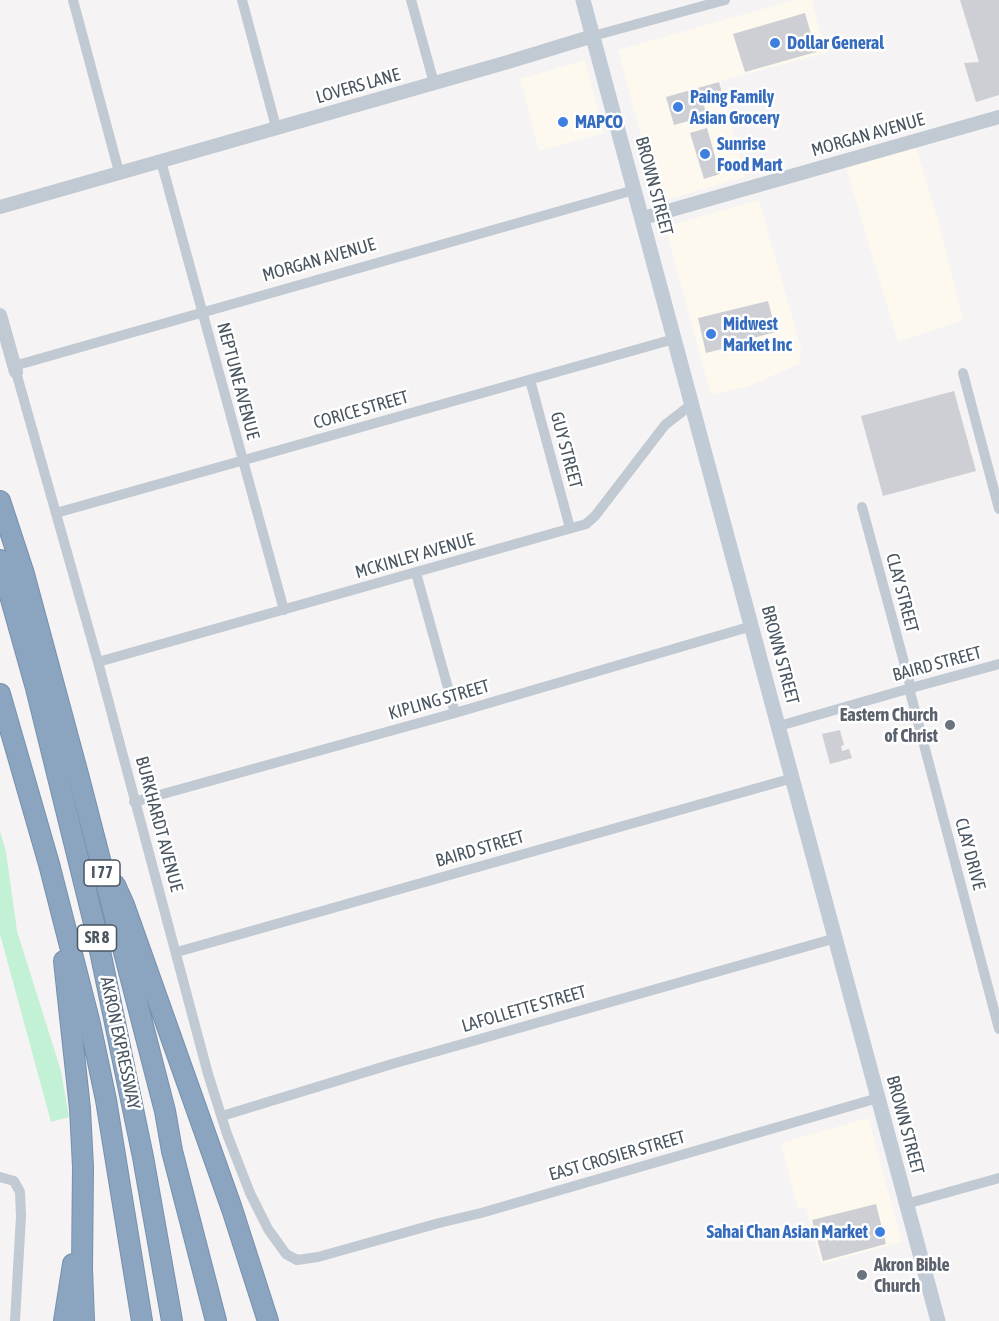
<!DOCTYPE html>
<style>
body{margin:0}
canvas{display:block;background:#f5f3f3}
</style>
<canvas width="999" height="1321"></canvas>
<script>
const ctx = document.querySelector('canvas').getContext('2d');
ctx.lineJoin = 'round';
function fillPath(path, color) { ctx.fillStyle = color; ctx.fill(path, 'evenodd'); }
const poly = rows => new Path2D(rows.map(r => 'M' + r).join(''));
function strokePath(path, color, width, dash) { ctx.strokeStyle = color; ctx.lineWidth = width; ctx.lineCap = dash ? 'butt' : 'round'; ctx.setLineDash(dash || []); ctx.stroke(path); }
function write(font, color, halo, rows, align = 'center') {
  ctx.font = font + ' "Asap Condensed",sans-serif'; ctx.lineWidth = 5; ctx.setLineDash([]); ctx.textBaseline = 'middle'; ctx.strokeStyle = halo; ctx.fillStyle = color; for (const [text, x, y, turn = 0] of rows) {
    ctx.save(); ctx.translate(x, y); ctx.rotate((+turn || 0) * Math.PI / 180); ctx.textAlign = isNaN(turn) ? turn : align; if (halo) ctx.strokeText(text, 0, 0); ctx.fillText(text, 0, 0); ctx.restore();
  }
}
fillPath(poly([
 [794,0,812,0,826,53,720,81,745,177,662,201,658,199,618,50],
 [585,60,604,133,539,151,520,79],
 [914,141,939,223,963,320,898,342,844,161],
 [759,200,801,348,799,364,749,386,711,395,666,230,667,226],
 [868,1118,902,1242,821,1264,806,1207,798,1209,781,1143]
]), '#fdf9ef');
fillPath(poly([
 [0,831,6,852,17,931,61,1071,69,1117,51,1122,0,934]
]), '#c3f1d5');
fillPath(poly([
 [960,0,999,0,999,95,976,102,964,63,979,62],
 [805,13,816,52,745,72,733,34],
 [719,82,723,96,703,102,707,116,674,125,666,97],
 [707,128,720,174,704,179,690,133],
 [768,301,776,332,737,342,738,345,706,353,698,318],
 [954,391,976,471,883,496,861,416],
 [840,730,844,745,841,746,842,751,849,749,852,758,830,764,822,734],
 [876,1204,886,1244,823,1261,812,1220]
]), '#cdcfd5');
const motorway = poly([
 [0,501,24,574,79,778,165,1111,172,1151,216,1321],
 [0,560,36,688,95,927,143,1157,172,1321],
 [0,694,49,864,90,1024,106,1100,142,1321],
 [115,885,124,905,232,1209,268,1321],
 [64,961,80,1109,83,1167,82,1268,84,1321],
 [64,1321,73,1264]
]);
strokePath(motorway, '#7690ad', 22);
strokePath(poly([
 [73,0,119,172],
 [242,0,276,127],
 [411,0,434,83],
 [593,36,725,0],
 [161,161,284,610],
 [14,366,634,190],
 [16,372,98,662,208,1074,227,1134,250,1193,268,1229,286,1254,297,1260,318,1257,439,1223,481,1213,878,1098],
 [963,373,999,509],
 [530,380,570,528],
 [862,507,911,688],
 [56,513,674,339],
 [416,573,455,713],
 [98,662,586,524,595,516,665,425,692,404],
 [909,688,999,1029],
 [779,726,911,688,999,664],
 [134,802,455,713,752,626],
 [177,952,793,778],
 [222,1116,392,1064,836,938],
 [0,1177,14,1181,20,1192,21,1216,15,1321],
 [906,1204,999,1178]
]), '#c1cad2', 10);
strokePath(poly([
 [0,207,508,62,593,36],
 [643,218,999,117],
 [0,315,16,372]
]), '#c1cad2', 14);
strokePath(poly([
 [583,0,938,1321]
]), '#c1cbd6', 15);
strokePath(motorway, '#8ba5c1', 20);
for (const [x, y, r, color] of [
 [775,43,6,"#3f7fe0"],
 [678,107,6,"#3f7fe0"],
 [563,122,6,"#3f7fe0"],
 [705,154,6,"#3f7fe0"],
 [711,334,6,"#3f7fe0"],
 [950,725,6,"#6b7280"],
 [880,1232,6,"#3f7fe0"],
 [862,1275,6,"#6b7280"]
]) { const dot = new Path2D(); dot.arc(x, y, r, 0, 2 * Math.PI); ctx.fillStyle = color; ctx.fill(dot); strokePath(dot, '#fff', 2); }
for (const [x, y, w] of [
 [102,873,36],
 [97,938,39]
]) { const box = new Path2D(); box.roundRect(x - w / 2, y - 13, w, 26, 4.5); ctx.fillStyle = '#fff'; ctx.fill(box); strokePath(box, '#4a5661', 1.5); }
write('bold 16px', '#4a5661', null, [
 ["I 77",102,873],
 ["SR 8",97,938]
]);
write('bold 18px', '#366cbe', '#fff', [
 ["Dollar General",787,43],
 ["Paing Family",690,97],
 ["Asian Grocery",690,118],
 ["MAPCO",575,122],
 ["Sunrise",717,144],
 ["Food Mart",717,165],
 ["Midwest",723,324],
 ["Market Inc",723,345],
 ["Sahai Chan Asian Market",868,1232,"right"]
], 'left');
write('18px', '#4a5661', '#fff', [
 ["LOVERS LANE",358,86,-16],
 ["MORGAN AVENUE",868,135,-16],
 ["BROWN STREET",654,186,75],
 ["MORGAN AVENUE",319,260,-16],
 ["NEPTUNE AVENUE",238,381,75],
 ["CORICE STREET",361,410,-16],
 ["GUY STREET",566,450,75],
 ["MCKINLEY AVENUE",415,556,-16],
 ["CLAY STREET",902,593,75],
 ["BROWN STREET",780,655,75],
 ["BAIRD STREET",937,664,-15],
 ["KIPLING STREET",439,700,-16],
 ["BURKHARDT AVENUE",159,824,75],
 ["BAIRD STREET",480,849,-16],
 ["CLAY DRIVE",970,854,75],
 ["LAFOLLETTE STREET",524,1009,-16],
 ["AKRON EXPRESSWAY",120,1043,78],
 ["BROWN STREET",905,1125,75],
 ["EAST CROSIER STREET",617,1156,-16]
]);
write('bold 18px', '#5b616d', '#fff', [
 ["Eastern Church",938,715],
 ["of Christ",938,736],
 ["Akron Bible",874,1265,"left"],
 ["Church",874,1286,"left"]
], 'right');
</script>
